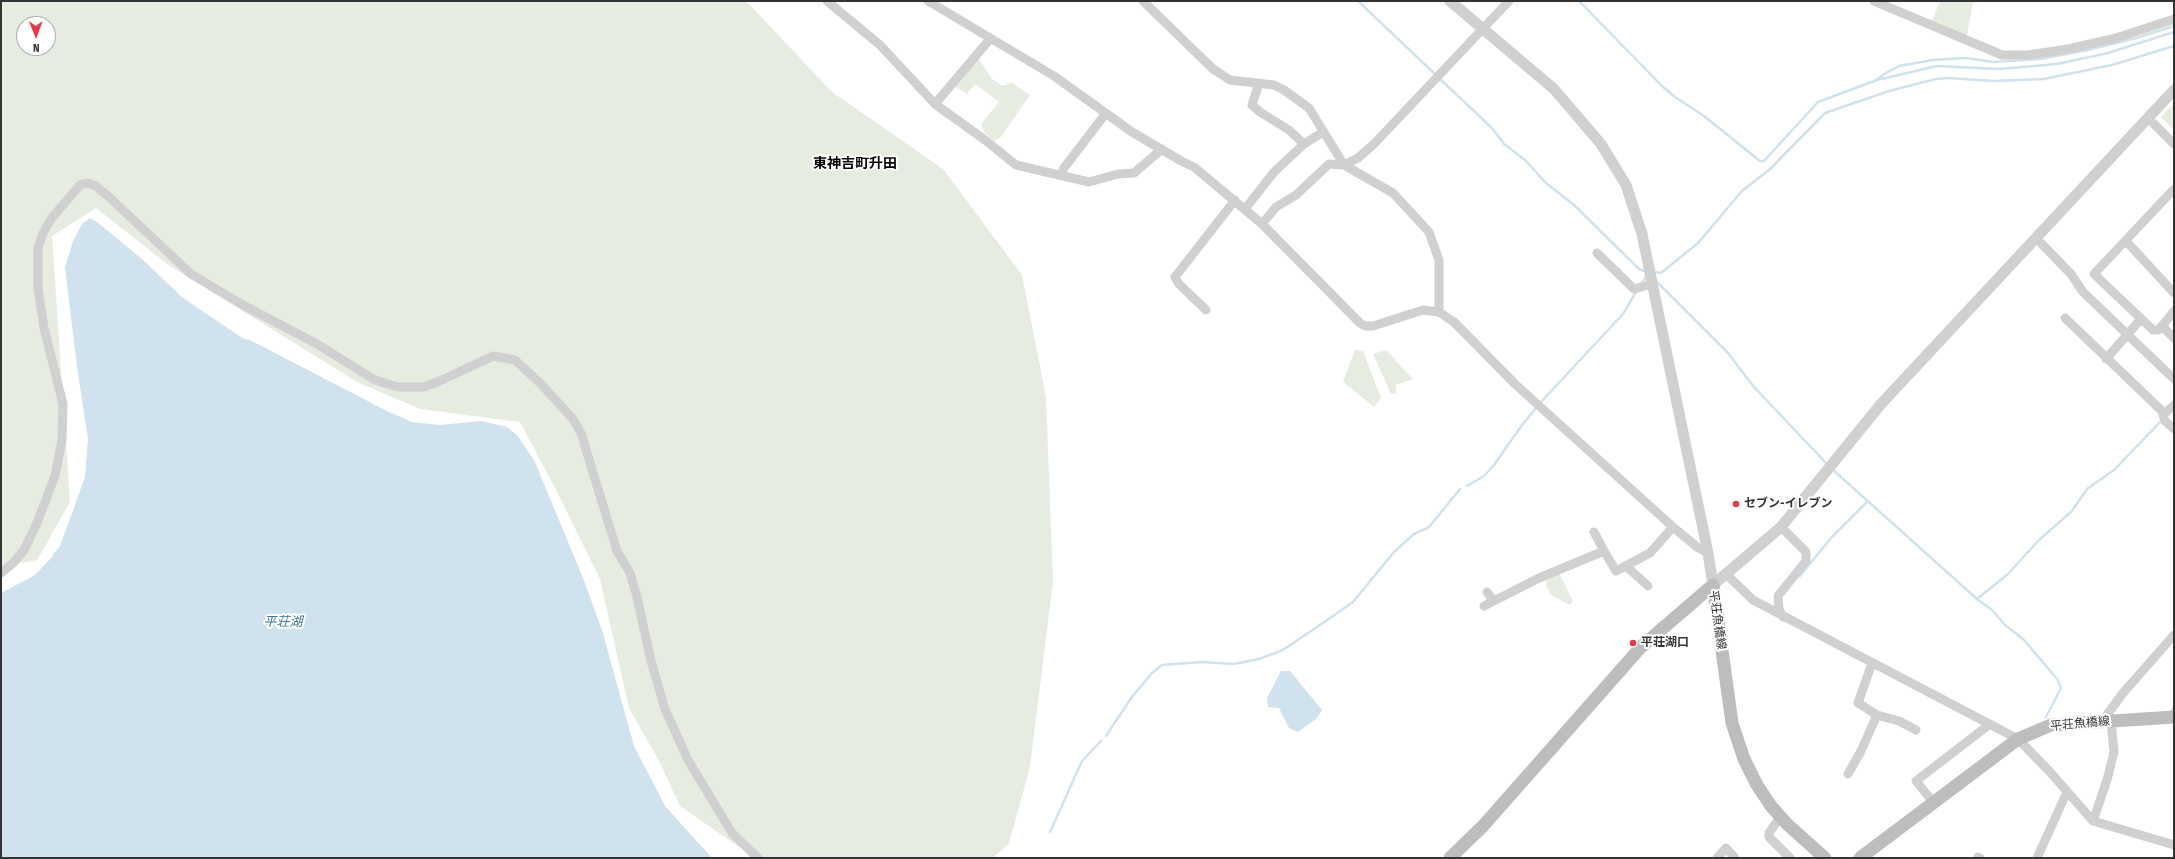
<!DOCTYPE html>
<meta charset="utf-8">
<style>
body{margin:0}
#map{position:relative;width:2175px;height:859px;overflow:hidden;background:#fff;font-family:"Fira Sans Condensed",sans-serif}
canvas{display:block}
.frame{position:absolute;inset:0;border:2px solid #333;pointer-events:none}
.north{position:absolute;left:16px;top:16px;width:40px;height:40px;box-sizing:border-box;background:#fff;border:1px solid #adadad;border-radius:50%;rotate:179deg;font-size:11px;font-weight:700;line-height:16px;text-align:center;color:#333}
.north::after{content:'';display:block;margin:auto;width:14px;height:18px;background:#e63946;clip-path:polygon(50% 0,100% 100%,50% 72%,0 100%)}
</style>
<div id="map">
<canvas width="2175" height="859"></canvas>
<div class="frame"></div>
<div class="north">N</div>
</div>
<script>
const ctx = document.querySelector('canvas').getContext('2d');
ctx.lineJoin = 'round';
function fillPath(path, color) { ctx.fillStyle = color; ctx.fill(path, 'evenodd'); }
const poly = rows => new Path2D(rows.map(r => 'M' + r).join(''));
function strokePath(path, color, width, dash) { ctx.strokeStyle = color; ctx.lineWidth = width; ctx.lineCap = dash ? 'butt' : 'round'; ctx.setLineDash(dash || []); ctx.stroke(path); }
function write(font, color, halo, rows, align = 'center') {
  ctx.font = font + ' "Fira Sans Condensed","Noto Sans JP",sans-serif'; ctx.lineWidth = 4; ctx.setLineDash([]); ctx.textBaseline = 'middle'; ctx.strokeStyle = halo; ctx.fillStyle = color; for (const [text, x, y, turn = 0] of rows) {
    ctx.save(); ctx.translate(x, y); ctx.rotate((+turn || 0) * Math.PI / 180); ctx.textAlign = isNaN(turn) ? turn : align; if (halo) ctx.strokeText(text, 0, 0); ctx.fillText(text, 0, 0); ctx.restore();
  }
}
fillPath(poly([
 [1,1,745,1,748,3,832,92,943,169,1022,275,1046,397,1053,582,1030,767,1009,843,993,858,755,858,680,806,659,761,629,708,600,579,555,488,520,422,420,409,357,382,167,264,96,208,52,236,70,502,37,560,1,567],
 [24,24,48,24,48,48,24,48],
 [1940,1,1973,1,1967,36,1932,21],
 [978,58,992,79,1003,86,1011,82,1030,95,1001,137,994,141,984,132,981,124,999,102,975,84,967,94,954,86],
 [2174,103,2174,130,2161,117],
 [1355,350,1363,351,1381,398,1374,407,1343,382],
 [1386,350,1413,379,1396,385,1396,394,1391,394,1373,354],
 [1559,573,1573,601,1570,605,1551,595,1546,586,1547,584,1544,579]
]), '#e6ecdf');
fillPath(poly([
 [90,218,97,222,142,259,183,298,244,339,250,340,385,410,412,422,440,425,481,421,507,427,517,435,534,460,583,578,602,630,634,746,665,806,712,858,1,858,1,593,35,575,54,555,53,554,60,546,85,477,88,439,77,367,65,267,73,241,82,224],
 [1281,671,1290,671,1322,710,1316,719,1298,732,1289,728,1279,708,1268,707,1267,698]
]), '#cfe2ee');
strokePath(poly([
 [1358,1,1436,75],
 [1579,1,1662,86,1675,97,1704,116,1760,161,1764,161,1818,102,1877,80,1937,66,1999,69,2057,64,2108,53,2174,32],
 [1440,79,1492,128,1504,144,1525,160,1546,183,1574,205,1639,269,1647,272],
 [1877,80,1884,74,1899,66,1933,60,1966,58,1993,62,2040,59,2088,50,2136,38,2174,26],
 [1654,272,1661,273,1698,243,1742,191,1769,170,1825,113,1889,91,1936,79,1948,78,1994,81,2044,79,2112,65,2174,46],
 [1656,281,1728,353,1754,387,1827,464],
 [1641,284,1647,275],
 [1832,469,1977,599],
 [1467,486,1484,476,1494,465,1522,425,1541,402,1623,314,1636,292],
 [1800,576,1831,538,1868,501],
 [2172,710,2174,707],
 [2046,717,2061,688,2058,680,2023,639,2005,625,1992,610,1977,599,2008,574,2039,540,2072,511,2087,489,2114,470,2162,420],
 [1106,736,1132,697,1152,673,1162,665,1202,662,1234,664,1259,659,1283,650,1333,616,1353,602,1394,552,1414,534,1429,527,1460,489],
 [1050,832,1082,761,1101,741]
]), '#cfe2ee', 2.5);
strokePath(poly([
 [827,1,880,45,935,104,985,140,1016,165,1089,182,1118,174,1134,173,1162,149],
 [928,1,1054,76,1132,132,1183,162,1194,167,1262,224,1360,323,1365,326,1373,326,1423,310,1439,312,1454,322,1515,384,1673,527,1697,547,1708,553],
 [1143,1,1213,69,1230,80,1274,85,1284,90,1309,108,1344,165,1393,193,1429,232,1439,260,1439,312],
 [1874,1,2002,55,2028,55,2068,49,2116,38,2174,19],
 [1259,83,1252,105,1260,112,1289,130,1304,144],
 [935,104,990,39],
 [2148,118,2174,144],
 [1061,175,1064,168,1106,113],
 [1245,209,1274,172,1304,144,1323,132],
 [1262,224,1276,207,1296,195,1329,164,1344,165,1358,158,1374,144,1509,1],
 [2036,238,2071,274,2083,292,2174,379],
 [2126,241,2174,293],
 [1597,253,1634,289,1652,284],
 [1206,310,1179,284,1175,277,1235,200],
 [2174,311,2162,326,2174,338],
 [2065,318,2162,411,2165,421,2174,429],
 [2162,326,2158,330,2153,330,2094,274,2174,189],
 [2106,359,2140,320],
 [2164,414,2174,405],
 [1781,527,1806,552,1806,561,1778,596,1779,609,1783,617],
 [1594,532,1604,551],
 [1626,566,1648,586],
 [1,573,13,563,24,550,37,523,55,476,62,440,63,404,44,328,38,288,38,248,43,233,51,219,80,185,88,183,96,186,108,196,191,274,243,305,317,344,375,380,398,387,424,387,442,380,493,356,515,360,540,383,573,419,581,433,617,551,630,573,637,597,651,661,665,709,688,760,732,833,758,858],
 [1725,573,1753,600,2018,739,2050,772,2093,821,2174,845],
 [1487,592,1493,600],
 [1484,606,1539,578,1604,551,1616,571,1650,553,1673,527],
 [1877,715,1899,721,1916,730],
 [2101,723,2123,693,2174,635],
 [1848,774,1861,751,1877,715,1858,703,1872,663],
 [1933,802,1916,781,1990,724],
 [1780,817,1769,833,1769,837,1790,858],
 [2093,821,2107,780,2114,752,2111,721],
 [1978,857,1980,858],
 [1717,858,1726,848,1735,858],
 [2037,858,2067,792]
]), '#d0d0d0', 9);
strokePath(poly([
 [1450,1,1554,89,1601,144,1626,185,1642,234,1708,553,1713,585],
 [1713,585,1781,527,1881,404,2174,90]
]), '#d0d0d0', 11);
strokePath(poly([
 [1713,585,1732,723,1744,759,1757,785,1771,806,1787,824,1825,858],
 [1450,858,1483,826,1641,647,1713,585],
 [1860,858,2018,739,2051,725,2174,717]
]), '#bdbdbd', 13);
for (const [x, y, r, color] of [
 [1736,504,4,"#e63946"],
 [1633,643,4,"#e63946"]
]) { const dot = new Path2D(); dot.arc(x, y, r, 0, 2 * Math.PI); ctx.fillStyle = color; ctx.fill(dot); strokePath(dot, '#fff', 1.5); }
write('bold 12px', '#333', '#fff', [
 ["セブン-イレブン",1744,504],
 ["平荘湖口",1641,643]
], 'left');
write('12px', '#333', '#fff', [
 ["平荘魚橋線",1717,620,82],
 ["平荘魚橋線",2080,724,-5]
]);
write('italic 13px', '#3f7597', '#fff', [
 ["平荘湖",283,622]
]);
write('bold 14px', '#000', '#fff', [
 ["東神吉町升田",855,164]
]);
</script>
